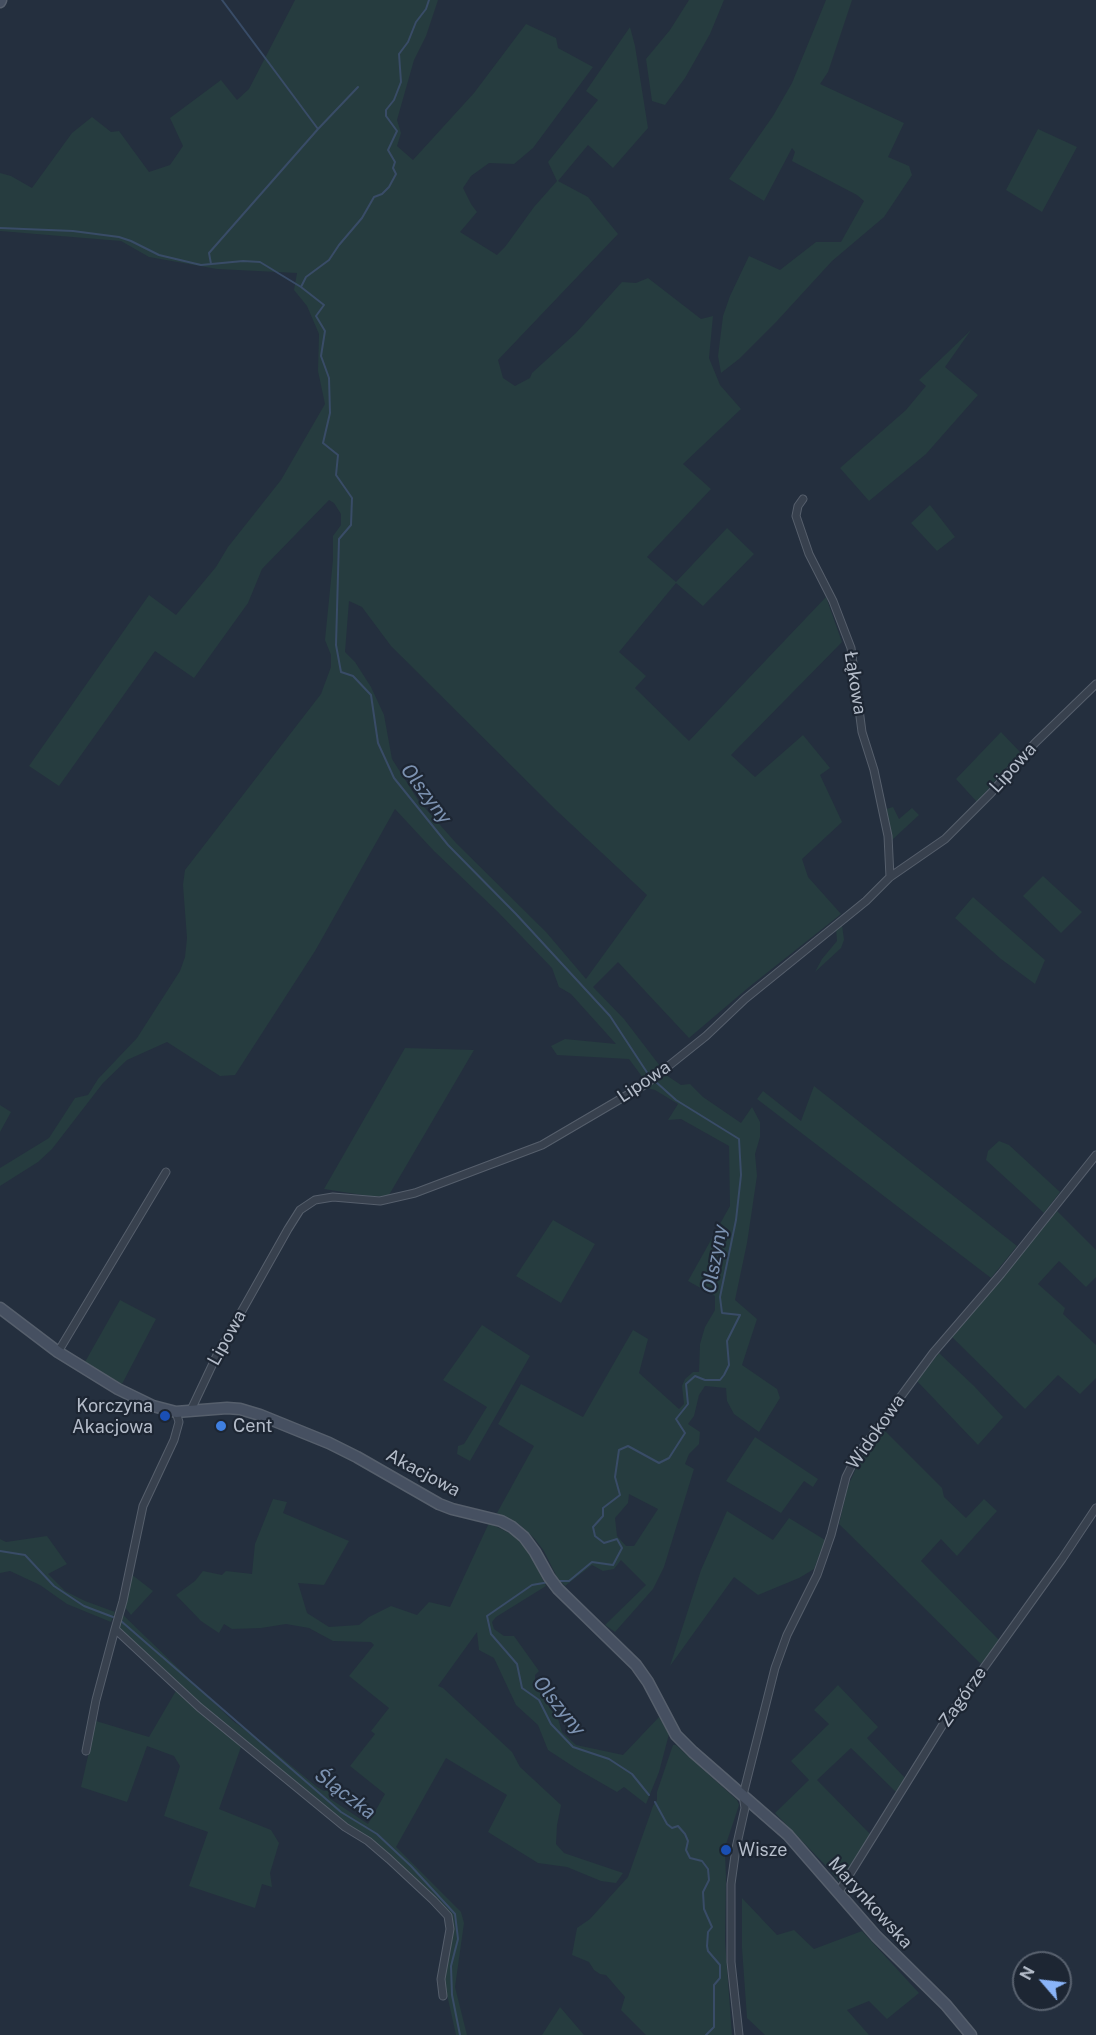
<!DOCTYPE html>
<meta charset="utf-8">
<style>
body{margin:0}
#map{position:relative;width:1096px;height:2035px;overflow:hidden;background:#242f3e;font-family:"Public Sans",sans-serif}
canvas{display:block}
.north{position:absolute;left:1012px;top:1951px;width:60px;height:60px;box-sizing:border-box;background:#1d2633;border:2px solid #59626f;border-radius:50%;rotate:298deg;font-size:16px;font-weight:700;line-height:24px;text-align:center;color:#b4bcc9}
.north::after{content:'';display:block;margin:auto;width:21px;height:27px;background:#8ab4f8;clip-path:polygon(50% 0,100% 100%,50% 72%,0 100%)}
</style>
<div id="map">
<canvas width="1096" height="2035"></canvas>
<div class="north">N</div>
</div>
<script>
const ctx = document.querySelector('canvas').getContext('2d');
ctx.lineJoin = 'round';
function fillPath(path, color) { ctx.fillStyle = color; ctx.fill(path, 'evenodd'); }
const poly = rows => new Path2D(rows.map(r => 'M' + r).join(''));
function strokePath(path, color, width, dash) { ctx.strokeStyle = color; ctx.lineWidth = width; ctx.lineCap = dash ? 'butt' : 'round'; ctx.setLineDash(dash || []); ctx.stroke(path); }
function write(font, color, halo, rows, align = 'center') {
  ctx.font = font + ' "Public Sans",sans-serif'; ctx.lineWidth = 4.5; ctx.setLineDash([]); ctx.textBaseline = 'middle'; ctx.strokeStyle = halo; ctx.fillStyle = color; for (const [text, x, y, turn = 0] of rows) {
    ctx.save(); ctx.translate(x, y); ctx.rotate((+turn || 0) * Math.PI / 180); ctx.textAlign = isNaN(turn) ? turn : align; if (halo) ctx.strokeText(text, 0, 0); ctx.fillText(text, 0, 0); ctx.restore();
  }
}
fillPath(poly([
 [295,0,438,0,426,36,414,60,397,120,401,133,397,146,413,160,474,93,526,24,556,38,558,48,593,67,533,148,514,164,489,163,471,176,463,188,471,204,477,212,460,232,497,255,505,247,534,207,557,181,548,162,598,100,586,91,630,27,635,46,648,128,613,168,588,145,558,181,588,197,618,234,498,360,503,378,515,386,530,378,532,373,576,333,622,282,636,283,648,278,701,319,713,316,709,358,720,385,741,409,683,464,711,489,647,557,676,582,727,528,754,554,703,606,676,583,619,652,646,676,635,688,689,741,826,597,842,642,731,755,755,777,803,735,830,768,820,775,842,822,802,859,808,877,841,914,749,987,689,1038,618,962,593,987,624,1019,660,1066,643,1078,629,1059,557,1055,551,1046,565,1039,616,1044,571,994,559,987,552,968,498,912,434,851,395,809,315,951,235,1075,220,1076,167,1042,127,1060,103,1083,52,1149,38,1162,0,1186,0,1168,49,1138,75,1098,88,1095,98,1079,137,1038,180,971,185,957,187,938,183,885,185,870,321,694,331,667,331,655,325,640,333,560,333,536,341,525,341,514,334,503,329,500,262,569,248,603,194,678,155,651,59,786,29,766,149,595,176,615,216,567,228,547,281,480,325,404,318,371,319,334,307,306,294,290,297,273,217,269,149,257,121,241,0,231,0,173,11,176,32,188,72,133,92,117,111,132,119,131,149,172,170,165,183,146,170,118,221,80,237,100,249,89],
 [349,601,362,607,391,646,556,810,647,895,586,979,546,932,456,843,418,800,392,759,384,715,371,687,355,662,345,652],
 [689,0,724,0,710,34,685,78,665,105,652,101,646,59,670,30],
 [826,0,852,0,828,72,820,84,904,123,888,157,909,166,912,175,884,217,832,261,777,321,739,359,721,373,718,356,723,316,730,296,749,256,780,270,816,242,841,242,864,201,857,195,792,161,795,152,792,148,764,201,729,179,773,116,792,83],
 [1038,129,1077,147,1042,212,1006,190],
 [971,330,945,367,978,395,926,454,869,501,840,468,906,410,926,386,919,380],
 [930,505,955,537,937,551,911,523],
 [1001,732,1020,752,977,802,956,779],
 [893,807,899,819,912,808,919,815,892,840,886,809],
 [1043,876,1082,912,1061,933,1023,896],
 [973,897,1045,960,1035,984,1001,959,955,918],
 [842,925,844,940,841,948,815,972,822,959,837,941,836,928],
 [405,1048,474,1050,389,1195,375,1197,324,1189],
 [666,1075,681,1085,690,1084,703,1097,741,1123,752,1107,760,1122,760,1137,755,1154,757,1176,747,1243,735,1300,757,1319,742,1365,777,1389,780,1398,759,1432,734,1414,727,1401,726,1388,705,1386,699,1395,694,1416,688,1424,700,1432,699,1444,689,1454,685,1464,694,1469,664,1567,653,1589,615,1632,605,1625,646,1585,621,1560,614,1569,603,1571,592,1565,565,1586,557,1577,544,1551,534,1538,520,1525,497,1513,534,1446,498,1424,521,1384,583,1417,633,1330,648,1339,639,1373,679,1409,684,1404,682,1386,685,1379,693,1372,699,1372,700,1344,705,1327,715,1310,715,1296,688,1281,730,1206,729,1146,681,1119,668,1120,678,1104,655,1090,647,1088],
 [629,1494,658,1509,634,1546,626,1546,617,1536,615,1518,628,1503],
 [814,1086,1017,1246,991,1278,757,1099,763,1091,801,1121],
 [0,1105,11,1112,0,1132],
 [999,1141,1009,1145,1060,1192,1044,1213,986,1160,988,1151],
 [1057,1211,1096,1250,1096,1277,1086,1287,1059,1261,1038,1284,1065,1308,1063,1314,1096,1345,1096,1378,1080,1394,1058,1375,1025,1409,952,1337],
 [553,1220,595,1244,561,1303,516,1276],
 [120,1300,156,1319,122,1384,85,1362],
 [482,1325,530,1356,470,1461,457,1454,458,1446,464,1444,487,1407,443,1380],
 [939,1353,974,1386,1003,1417,978,1445,917,1381],
 [882,1428,942,1488,944,1497,966,1518,984,1499,997,1511,957,1556,941,1539,921,1561,1000,1641,981,1664,839,1524,848,1486,862,1455],
 [755,1437,818,1479,813,1487,804,1481,781,1513,726,1481],
 [273,1499,287,1502,283,1513,349,1541,324,1585,298,1583,307,1613,329,1627,359,1625,369,1617,391,1606,417,1615,429,1602,450,1607,489,1523,519,1538,529,1552,546,1586,496,1617,492,1622,494,1629,504,1636,514,1636,539,1671,535,1675,535,1680,554,1706,562,1732,576,1745,623,1755,659,1717,669,1734,659,1772,646,1804,624,1787,617,1792,577,1769,548,1750,538,1725,516,1705,494,1658,479,1650,477,1632,438,1686,443,1688,512,1752,520,1767,561,1805,557,1825,556,1844,564,1853,623,1873,616,1883,601,1881,567,1867,538,1863,488,1832,507,1795,446,1758,396,1847,461,1912,464,1923,455,1987,467,2035,456,2035,444,1981,452,1934,453,1919,448,1910,434,1897,218,1719,120,1630,119,1625,121,1613,233,1721,270,1748,317,1787,324,1791,331,1789,332,1792,329,1798,368,1824,385,1794,350,1766,375,1734,371,1731,389,1708,349,1676,374,1645,371,1642,333,1641,309,1628,286,1624,261,1628,232,1629,224,1624,219,1633,201,1621,176,1595,195,1581,203,1571,222,1575,226,1571,252,1574,255,1544],
 [727,1511,773,1540,789,1518,825,1540,814,1569,799,1578,758,1595,734,1577,670,1666,701,1570],
 [47,1536,67,1564,48,1574,65,1591,85,1601,115,1612,111,1622,67,1604,40,1585,10,1571,0,1573,0,1539,6,1542],
 [131,1574,153,1591,131,1615,124,1606],
 [838,1685,878,1727,867,1738,905,1778,897,1793,851,1748,817,1780,870,1834,848,1872,839,1882,830,1870,775,1813,809,1780,791,1761,829,1724,814,1710],
 [177,1689,241,1747,219,1809,271,1830,279,1843,270,1873,272,1887,262,1884,255,1908,189,1886,208,1832,164,1816,180,1766,174,1756,147,1746,127,1802,81,1787,96,1721,149,1737],
 [673,1745,676,1745,737,1800,739,1805,723,1853,725,1853,726,1877,725,1941,732,2035,646,2035,621,2010,625,1997,606,1975,600,1974,594,1970,589,1962,572,1955,577,1928,590,1919,628,1877,653,1806,657,1800,657,1792],
 [742,1898,777,1935,794,1930,814,1949,862,1931,919,1993,887,2019,869,2001,847,2010,869,2035,765,2035,747,2018,742,1948],
 [560,2007,584,2035,542,2035]
]), '#263c3f');
strokePath(poly([
 [222,0,318,129],
 [0,228,73,231,119,237,131,241,159,255,201,265,243,261,260,262,301,287,324,305,316,316,325,331,321,356,329,378,330,413,323,443,338,455,336,475,352,498,351,525,339,539,336,645,341,672,353,676,371,695,378,743,394,778,448,845,516,914,610,1016,650,1077],
 [211,264,209,253,318,129,358,87],
 [301,287,306,277,329,260,339,245,362,218,374,197,382,194,389,187,396,174,393,168,395,162,388,150,397,131,386,116,386,110,394,100,401,82,399,54,408,42,416,22,426,9,429,0],
 [0,1551,25,1555,54,1586,84,1606,113,1617],
 [557,1581,569,1581,592,1562,613,1565,622,1548,617,1539,604,1543,595,1536,593,1527,603,1516,603,1508,620,1495,615,1477,619,1450,628,1446,659,1463,669,1458,685,1433,676,1419,688,1404,686,1384,695,1376,705,1380,720,1380,724,1375,729,1365,727,1341,740,1315,722,1313,720,1297,736,1220,741,1175,739,1139,676,1100,656,1082],
 [549,1582,532,1585,487,1616,491,1634,517,1664,522,1688,539,1700,551,1724,573,1747,609,1759,632,1774,649,1795],
 [121,1621,341,1812,377,1834,411,1866,455,1914,458,1939,451,1966,452,1995,460,2035],
 [655,1802,667,1824,672,1828,678,1826,685,1834,688,1841,686,1850,690,1858,702,1861,708,1869,709,1880,703,1892,704,1909,712,1927,708,1932,707,1946,708,1951,720,1965,720,1978,714,1985,714,2027,706,2035]
]), '#394c67', 2);
const street = poly([
 [803,499,798,506,796,516,809,554,833,601,851,648,862,732,874,770,888,836,890,877],
 [58,1352,166,1172],
 [176,1412,179,1422,174,1440,143,1506,123,1601,115,1629,199,1707,345,1827,368,1841,389,1859,433,1900,448,1916,450,1929,441,1979,443,1996],
 [190,1412,217,1355,288,1229,300,1210,315,1200,333,1197,380,1201,415,1193,542,1145,646,1084,706,1036,745,999,866,901,890,877,945,839,991,793,1035,743,1096,684],
 [86,1751,96,1700,115,1629],
 [838,1893,942,1726,1062,1559,1096,1508],
 [739,2035,731,1962,731,1884,736,1848,745,1808,743,1795,775,1668,787,1635,817,1575,831,1535,846,1477,856,1457,933,1353,1001,1274,1096,1155]
]);
const secondary = poly([
 [0,2,1,0],
 [0,1308,58,1352,118,1389,153,1406,176,1412,227,1408,240,1409,260,1415,329,1443,357,1457,439,1504,452,1509,501,1521,512,1527,524,1537,535,1552,549,1577,558,1589,636,1665,648,1682,676,1735,693,1752,788,1835,876,1936,946,2005,971,2035]
]);
strokePath(street, '#565f6c', 9);
strokePath(secondary, '#565f6c', 13);
strokePath(street, '#38414e', 7);
strokePath(secondary, '#465061', 10);
for (const [x, y, r, color] of [
 [165,1416,6,"#1a4fb4"],
 [221,1426,6,"#3f7fe0"],
 [726,1850,6,"#1a4fb4"]
]) { const dot = new Path2D(); dot.arc(x, y, r, 0, 2 * Math.PI); ctx.fillStyle = color; ctx.fill(dot); strokePath(dot, '#1d2633', 2); }
write('18px', '#b4bcc9', '#1d2633', [
 ["Łąkowa",855,683,81],
 ["Lipowa",1013,768,-48],
 ["Lipowa",644,1082,-34],
 ["Lipowa",227,1338,-61],
 ["Widokowa",876,1432,-55],
 ["Akacjowa",423,1473,28],
 ["Zagórze",963,1697,-55],
 ["Marynkowska",870,1903,48]
]);
write('18px', '#b4bcc9', '#1d2633', [
 ["Korczyna",153,1406,"right"],
 ["Akacjowa",153,1427,"right"],
 ["Cent",233,1426],
 ["Wisze",738,1850]
], 'left');
write('italic 20px', '#7c92b1', '#1d2633', [
 ["Olszyny",426,794,53],
 ["Olszyny",715,1259,-80],
 ["Olszyny",559,1706,51],
 ["Ślączka",345,1794,37]
]);
</script>
